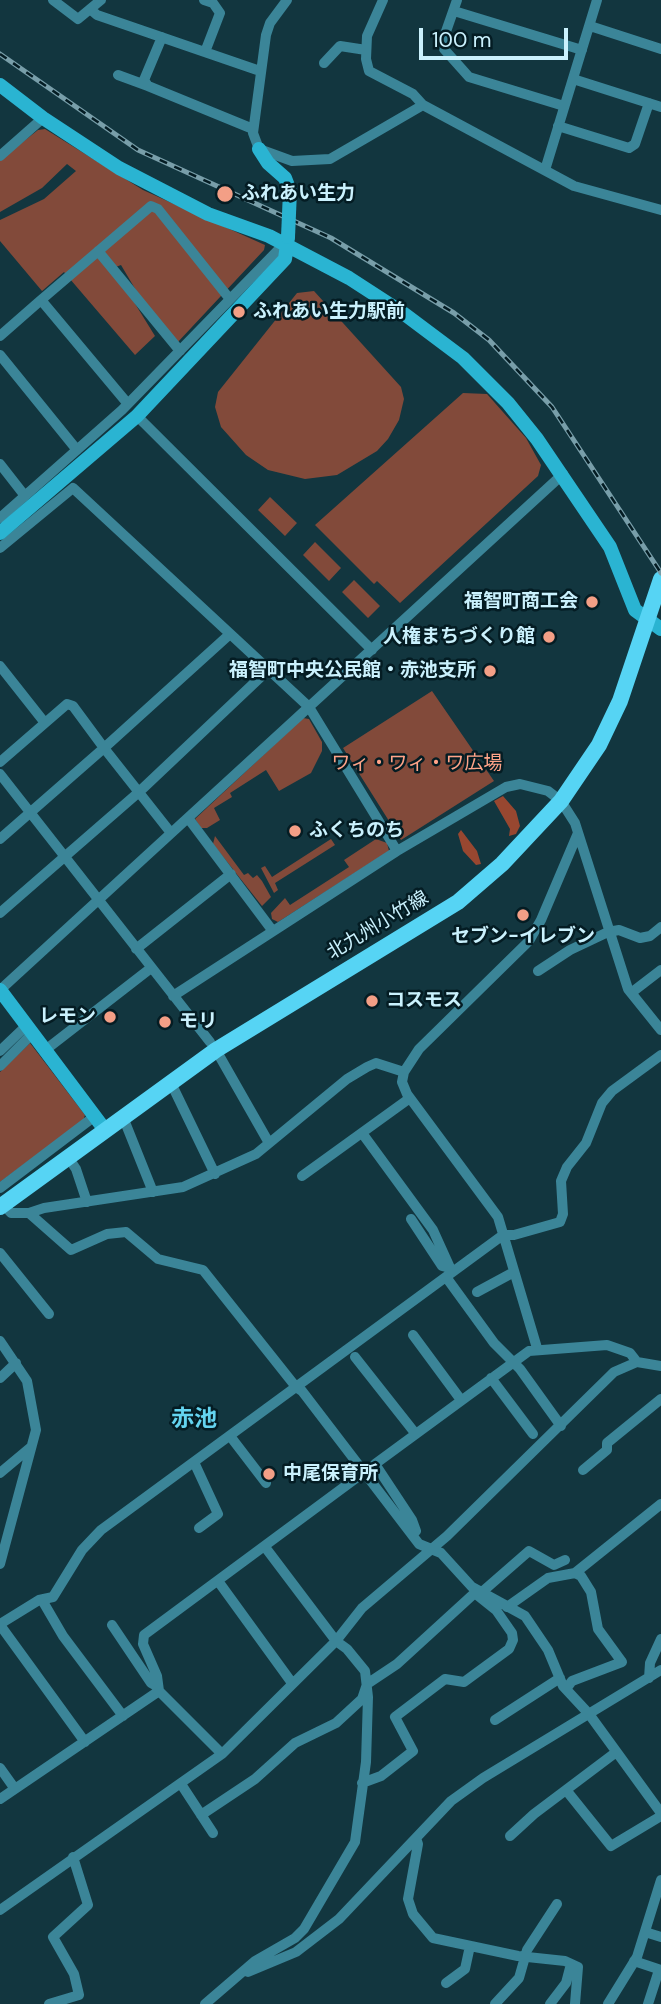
<!DOCTYPE html>
<meta charset="utf-8">
<style>
body{margin:0}
#map{position:relative;width:661px;height:2004px;overflow:hidden;background:#12363f;font-family:"DM Sans",sans-serif}
canvas{display:block}
.scale{position:absolute;left:419px;top:28px;width:149px;height:32px;box-sizing:border-box;border:4px solid #caf1fd;border-top:0;padding-left:9px;font-size:21px;line-height:24px;white-space:nowrap;color:#caf1fd;-webkit-text-stroke:5px #041c23;paint-order:stroke}
</style>
<div id="map">
<canvas width="661" height="2004"></canvas>
<div class="scale">100 m</div>
</div>
<script>
const ctx = document.querySelector('canvas').getContext('2d');
ctx.lineJoin = 'round';
function fillPath(path, color) { ctx.fillStyle = color; ctx.fill(path, 'evenodd'); }
const poly = rows => new Path2D(rows.map(r => 'M' + r).join(''));
function strokePath(path, color, width, dash) { ctx.strokeStyle = color; ctx.lineWidth = width; ctx.lineCap = dash ? 'butt' : 'round'; ctx.setLineDash(dash || []); ctx.stroke(path); }
function write(font, color, halo, rows, align = 'center') {
  ctx.font = font + ' "DM Sans","Noto Sans JP",sans-serif'; ctx.lineWidth = 5; ctx.setLineDash([]); ctx.textBaseline = 'middle'; ctx.strokeStyle = halo; ctx.fillStyle = color; for (const [text, x, y, turn = 0] of rows) {
    ctx.save(); ctx.translate(x, y); ctx.rotate((+turn || 0) * Math.PI / 180); ctx.textAlign = isNaN(turn) ? turn : align; if (halo) ctx.strokeText(text, 0, 0); ctx.fillText(text, 0, 0); ctx.restore();
  }
}
fillPath(poly([
 [45,129,143,190,265,245,264,250,177,343,137,292,121,265,113,268,155,336,135,355,64,272,42,291,0,241,0,220,44,199,76,171,67,164,42,188,0,212,0,160,38,130],
 [314,291,401,387,404,399,399,420,388,439,377,451,337,475,305,479,268,470,246,455,221,427,215,407,218,392,297,293],
 [463,393,487,394,526,438,541,465,538,476,400,603,377,581,374,584,315,525],
 [270,497,297,523,285,536,258,510],
 [315,542,341,568,329,581,303,555],
 [354,580,380,606,368,618,342,592],
 [432,691,494,781,401,840,343,748],
 [303,718,309,719,322,742,322,751,311,773,279,791,266,770,230,793,232,797,214,808,220,820,207,828,201,828,195,819],
 [215,836,244,875,248,873,253,878,257,875,262,881,271,897,262,906,213,844],
 [331,839,335,845,275,883,278,890,274,893,261,868,265,866,272,877],
 [376,839,387,843,389,851,278,922,272,919,271,913,285,898,290,905,349,867,344,860],
 [30,1043,85,1115,83,1121,0,1182,0,1072]
]), '#824a3a');
fillPath(poly([
 [503,796,516,811,520,826,516,834,509,836,510,829,494,801],
 [461,830,477,851,481,864,476,865,463,851,458,834]
]), '#984730');
strokePath(poly([
 [53,0,78,19,101,0],
 [204,0,213,3,220,13,205,52],
 [287,0,270,23,266,35,253,133,259,149,292,161,330,159,423,105],
 [383,0,367,36,366,59,369,71,413,94,423,105,574,186,661,210],
 [457,0,443,40,444,49,469,77,564,106],
 [90,9,97,15,260,71],
 [454,11,582,50],
 [590,26,661,49],
 [162,37,144,80,148,86,253,129],
 [324,63,340,46,366,50],
 [118,75,148,86],
 [573,79,661,107],
 [558,126,629,148,635,144,649,103],
 [0,156,43,118],
 [545,170,597,0],
 [98,251,180,351],
 [41,300,151,206,158,209,229,298],
 [0,336,41,300,128,404],
 [0,355,77,450],
 [137,416,372,650],
 [0,464,25,496],
 [0,518,122,410,284,244],
 [0,548,73,488,309,707,397,851],
 [0,666,45,723],
 [0,762,67,704,73,706,104,748,230,634],
 [0,774,210,1042],
 [188,818,272,930],
 [0,839,104,748,171,833],
 [0,913,139,792,268,670],
 [136,949,231,874],
 [538,971,570,950,608,932,619,930,640,938,650,936,661,927],
 [0,990,563,474],
 [631,993,661,970],
 [173,996,397,851,506,787,520,784,548,791,561,801,575,823,628,989,661,1030],
 [216,1050,269,1143],
 [0,1051,26,1026],
 [44,1051,151,968],
 [0,1066,32,1034],
 [171,1083,215,1174],
 [123,1117,153,1192],
 [362,1133,433,1230,452,1272],
 [68,1157,76,1169,87,1202],
 [302,1176,410,1098],
 [0,1188,95,1116],
 [3,1204,11,1213,29,1213,44,1208,183,1187,256,1154,347,1079,367,1067,376,1063,404,1072],
 [29,1213,71,1250,107,1234,126,1232,158,1259,203,1270,296,1387,302,1391,419,1544,441,1553,472,1587,525,1616,548,1650,563,1686,589,1714,661,1813],
 [411,1219,442,1266,450,1268],
 [0,1253,49,1314],
 [446,1277,494,1343,520,1369,561,1426],
 [477,1292,514,1272],
 [413,1335,461,1400],
 [0,1341,27,1381,36,1430,0,1564],
 [537,1348,498,1217,407,1094,402,1082,404,1072,419,1049,529,941,541,920,578,833],
 [355,1357,415,1433],
 [0,1378,16,1363],
 [491,1378,533,1434],
 [230,1436,266,1483],
 [194,1462,218,1514,199,1528],
 [583,1470,607,1450,607,1443,661,1399],
 [0,1473,31,1447],
 [412,1535,416,1531,412,1520,375,1464,529,1351,607,1345,630,1353,637,1362],
 [575,1573,661,1504],
 [218,1581,292,1683],
 [482,1592,529,1551,554,1565,565,1560],
 [42,1600,63,1636,123,1716],
 [507,1607,548,1578,575,1573,581,1576,591,1592,598,1629,622,1662,572,1681,566,1689],
 [0,1624,39,1600,53,1597,82,1550,101,1530,503,1235,514,1235,560,1222,563,1214,561,1181,567,1167,586,1143,602,1103,612,1091,661,1055],
 [0,1625,85,1742],
 [112,1625,151,1683,158,1687],
 [649,1678,650,1663,661,1639],
 [495,1720,560,1678],
 [222,1754,159,1691,157,1676,143,1644,144,1635,363,1473],
 [0,1768,15,1789],
 [362,1783,381,1776,413,1751,395,1717,445,1679,464,1682,509,1649,513,1640,512,1633,496,1610,476,1594],
 [181,1784,213,1833],
 [566,1790,611,1846,661,1816],
 [0,1799,159,1691],
 [201,1815,255,1779,295,1743,336,1723,362,1699,367,1684,397,1664,478,1590],
 [510,1836,534,1814,615,1753],
 [416,1838,418,1844,408,1899,413,1914,433,1938,518,1956,565,1961,578,1967,575,2004],
 [0,1910,222,1754,336,1641,362,1608,447,1536,614,1372,637,1362,661,1366],
 [645,1932,661,1937],
 [634,1961,661,1970],
 [248,1972,296,1952,339,1919,451,1801,483,1778,661,1670],
 [446,1983,465,1969,470,1946],
 [49,2004,79,1995,74,1974,53,1937,88,1905,73,1857],
 [205,2004,255,1961,295,1938,304,1929,355,1842,366,1762,368,1697,365,1671,347,1649,336,1641,265,1547],
 [495,2004,519,1978,527,1950,557,1904],
 [550,2004,566,1983,571,1964],
 [608,2004,637,1957,661,1880],
 [648,2004,659,1970]
]), '#3b8598', 10);
strokePath(poly([
 [0,85,43,118,119,168,208,214,269,236,349,278,403,313,463,358,508,403,537,439,610,547,635,610,661,629],
 [259,149,268,163,285,178,290,191],
 [0,533,137,416,285,259,288,237],
 [0,990,105,1130]
]), '#2ab4d2', 14);
strokePath(poly([
 [0,1207,216,1050,458,902,502,864,561,801,599,745,620,701,661,579]
]), '#56d4f4', 16);
const rail = poly([
 [0,54,138,150,331,238,454,313,489,340,552,407,661,573]
]);
strokePath(rail, '#789ea9', 5);
strokePath(rail, '#041c23', 2.5, [8]);
strokePath(poly([
 [288,237,290,191]
]), '#2ab4d2', 14);
for (const [x, y, r, color] of [
 [225,194,9,"#f39f86"],
 [239,312,7,"#f39f86"],
 [592,602,7,"#f39f86"],
 [549,637,7,"#f39f86"],
 [490,671,7,"#f39f86"],
 [295,831,7,"#f39f86"],
 [523,915,7,"#f39f86"],
 [372,1001,7,"#f39f86"],
 [110,1017,7,"#f39f86"],
 [165,1022,7,"#f39f86"],
 [269,1474,7,"#f39f86"]
]) { const dot = new Path2D(); dot.arc(x, y, r, 0, 2 * Math.PI); ctx.fillStyle = color; ctx.fill(dot); strokePath(dot, '#041c23', 2.5); }
write('bold 19px', '#caf1fd', '#041c23', [
 ["ふれあい生力",241,194],
 ["ふれあい生力駅前",253,312],
 ["福智町商工会",578,602,"right"],
 ["人権まちづくり館",535,637,"right"],
 ["福智町中央公民館・赤池支所",476,671,"right"],
 ["ふくちのち",309,831],
 ["セブン-イレブン",523,937,"center"],
 ["コスモス",386,1001],
 ["レモン",96,1017,"right"],
 ["モリ",179,1022],
 ["中尾保育所",283,1474]
], 'left');
write('19px', '#ffa489', '#041c23', [
 ["ワィ・ワィ・ワ広場",417,764]
]);
write('19px', '#caf1fd', '#041c23', [
 ["北九州小竹線",378,926,-31]
]);
write('bold 23px', '#64d4f0', '#041c23', [
 ["赤池",194,1420]
]);
</script>
